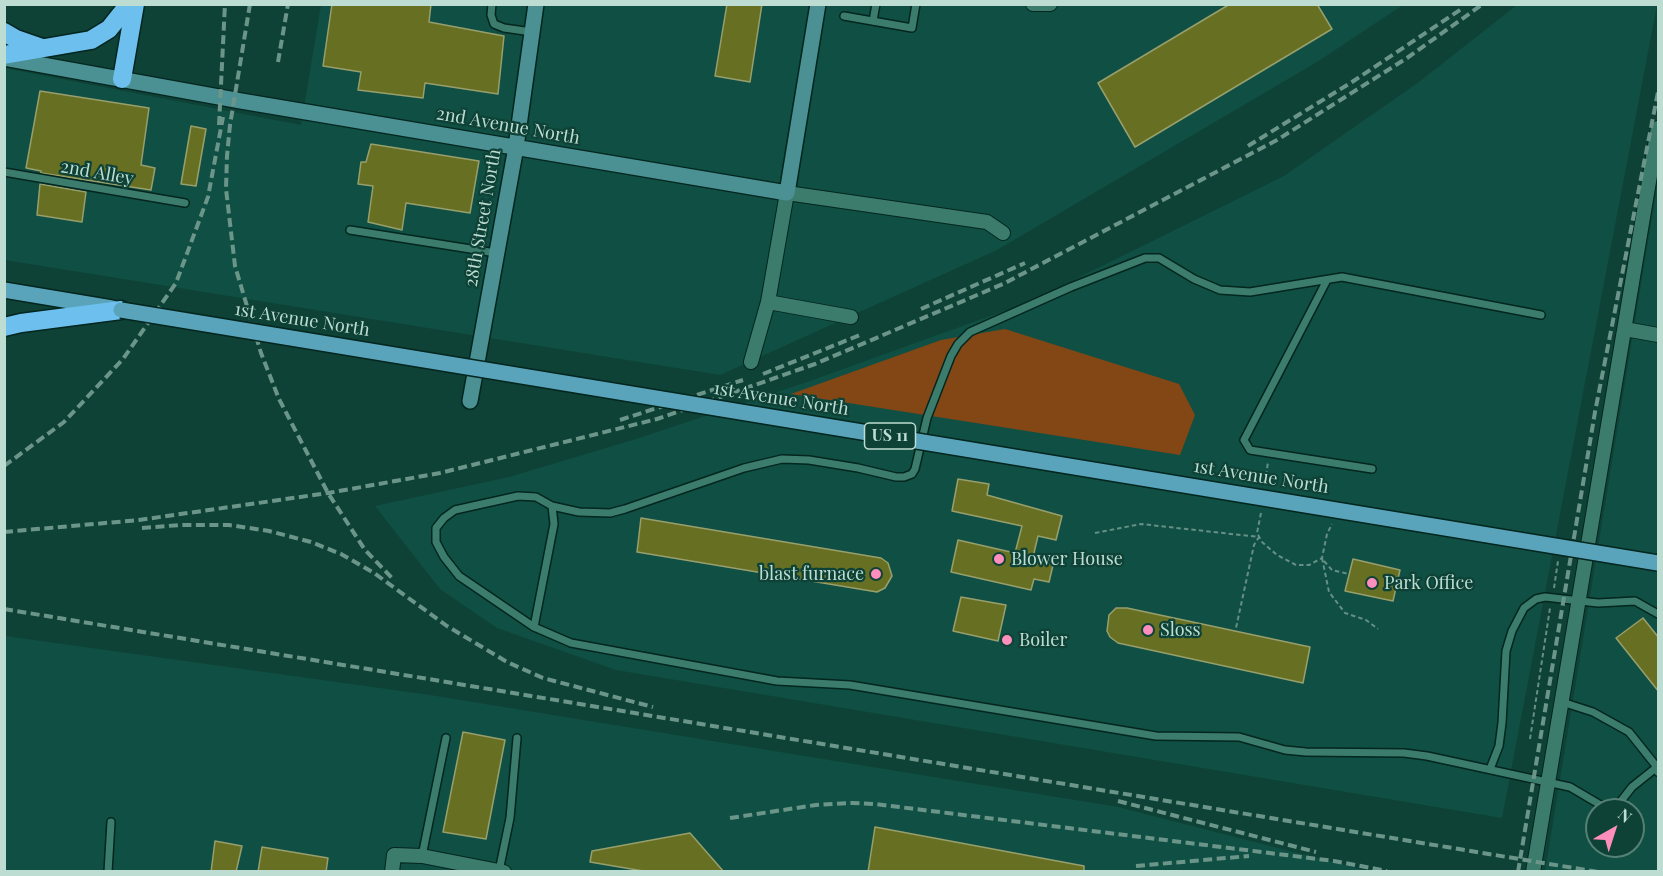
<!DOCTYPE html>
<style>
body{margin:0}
#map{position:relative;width:1663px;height:876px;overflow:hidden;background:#0f4237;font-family:"Playfair Display",serif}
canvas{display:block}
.frame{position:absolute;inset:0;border:6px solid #bddcd2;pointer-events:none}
.north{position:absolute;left:1585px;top:798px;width:60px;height:60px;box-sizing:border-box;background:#0f4237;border:2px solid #558075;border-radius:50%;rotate:39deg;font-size:16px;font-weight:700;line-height:24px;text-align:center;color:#bddcd2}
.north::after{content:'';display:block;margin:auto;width:21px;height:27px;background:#fe8ebb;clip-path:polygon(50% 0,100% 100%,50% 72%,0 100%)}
</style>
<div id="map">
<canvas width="1663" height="876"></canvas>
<div class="frame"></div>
<div class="north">N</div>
</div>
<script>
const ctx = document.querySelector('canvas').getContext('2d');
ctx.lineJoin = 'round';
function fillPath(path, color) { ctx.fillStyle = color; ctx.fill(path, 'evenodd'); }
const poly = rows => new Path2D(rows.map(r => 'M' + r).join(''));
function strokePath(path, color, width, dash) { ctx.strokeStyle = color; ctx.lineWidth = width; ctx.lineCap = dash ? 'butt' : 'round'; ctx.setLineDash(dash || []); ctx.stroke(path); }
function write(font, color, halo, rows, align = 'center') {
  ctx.font = font + ' "Playfair Display",serif'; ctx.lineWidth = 4.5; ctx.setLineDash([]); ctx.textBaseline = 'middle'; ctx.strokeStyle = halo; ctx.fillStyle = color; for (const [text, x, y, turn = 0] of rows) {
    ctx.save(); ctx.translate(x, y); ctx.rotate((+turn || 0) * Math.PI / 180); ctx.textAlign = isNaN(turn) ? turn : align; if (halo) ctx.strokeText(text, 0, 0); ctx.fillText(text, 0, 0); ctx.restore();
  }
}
fillPath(poly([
 [321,5,1403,5,1317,62,997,250,720,375,5,260,4,68,301,125],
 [1517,5,1657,5,1502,818,616,670,497,628,440,589,375,506,509,477,636,439,810,381,1029,302,1284,176,1419,82],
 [1658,181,1658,871,1545,871],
 [1597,810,1633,810,1633,846,1597,846],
 [5,636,430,695,1118,807,1368,871,5,872]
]), '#104f43');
fillPath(poly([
 [1005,329,1179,384,1195,415,1180,455,791,394,941,340]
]), '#834716');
const building = poly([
 [332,4,431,4,429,22,504,36,498,94,425,83,423,98,358,90,361,72,323,66,332,4],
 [727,4,762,4,750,82,715,76,727,4],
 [1230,4,1317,4,1332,29,1135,147,1098,83,1230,4],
 [40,91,149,108,141,165,155,168,151,190,41,173,41,171,26,168,40,91],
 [191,126,206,129,196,186,181,184,191,126],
 [371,144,479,161,470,213,406,203,402,230,368,222,373,186,358,184,361,162,366,162,371,144],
 [40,184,86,192,82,222,37,215,40,184],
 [958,479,989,484,987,495,1062,516,1056,540,1038,536,1033,557,1054,561,1049,582,1034,579,1031,590,951,572,958,540,1015,553,1022,526,952,511,958,479],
 [641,518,881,558,888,563,892,576,885,588,877,592,637,552,641,518],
 [1353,559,1400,570,1393,601,1345,591,1353,559],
 [961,597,1006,605,998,641,953,631,961,597],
 [1116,608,1127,608,1310,647,1303,683,1118,643,1110,637,1107,631,1109,615,1116,608],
 [1643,618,1659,638,1659,692,1616,638,1643,618],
 [463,732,505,740,486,839,443,832,463,732],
 [875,827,1084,866,1084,872,868,872,875,827],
 [690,833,724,872,649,872,590,862,592,851,690,833],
 [215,841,242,846,236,872,211,872,215,841],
 [262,847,328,858,326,872,258,872,262,847]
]);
fillPath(building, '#677022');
strokePath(building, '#979f6d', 1.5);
const lane = poly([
 [492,4,491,15,494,24,504,28,532,32],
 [844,16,912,28,916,4],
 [873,21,876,4],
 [4,172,185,203],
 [350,230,496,253],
 [1327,280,1244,440,1250,450,1372,469],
 [552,506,579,512,610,513,625,509,744,468,782,459,809,460,858,468,896,477,904,477,912,474,915,469,927,418,951,356,958,344,970,332,1071,287,1145,258,1159,258,1194,279,1220,290,1250,292,1342,277,1541,315],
 [534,627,554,524,552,506,536,497,518,496,455,510,444,518,436,528,436,542,444,557,459,576,534,627,571,643,777,681,850,685,1156,736,1239,737,1285,750,1306,752,1404,753,1427,756,1570,787,1609,810],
 [1562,702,1593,712,1629,732,1657,767,1658,772],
 [1490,769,1499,746,1502,723,1506,651,1512,631,1524,608,1536,599,1545,597,1598,603,1635,601,1658,614],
 [1614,810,1632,787,1657,767],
 [422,856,446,738],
 [499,871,510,818,517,738],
 [108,872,111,822]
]);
const street = poly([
 [1033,4,1050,4],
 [768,302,851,317],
 [1625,329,1658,335],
 [751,362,768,302,787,193,987,222,1003,233],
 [392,872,394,855,422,856,504,872],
 [1533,872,1658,128]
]);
const secondary = poly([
 [4,58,241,101,787,193,818,4],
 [470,401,516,147,536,4]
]);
const primary = poly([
 [4,290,112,308]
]);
const highway = poly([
 [4,32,16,39,42,48],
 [4,55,91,40,109,29,129,4],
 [122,79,135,4],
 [4,327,21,323,121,310]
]);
strokePath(lane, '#03261f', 10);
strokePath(street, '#03261f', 16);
strokePath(secondary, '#03261f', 18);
strokePath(primary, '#03261f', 18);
strokePath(highway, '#03261f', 21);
strokePath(poly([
 [1265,483,1268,462],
 [1261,513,1257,533,1262,542,1277,555,1296,565,1309,565,1322,558,1327,534,1332,524],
 [1095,533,1141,524,1259,537,1254,545,1236,628],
 [1322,558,1329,592,1345,613,1366,620,1378,629],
 [1324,561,1332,570,1349,574],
 [1554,588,1558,561],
 [1530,739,1550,608]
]), '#668f85', 2, [4.5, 3]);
strokePath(lane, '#3c7c6c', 7);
strokePath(street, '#3c7c6c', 14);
strokePath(secondary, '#4b9093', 15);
strokePath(primary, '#59a4ba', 15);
strokePath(highway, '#6dbfee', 18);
strokePath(poly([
 [250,4,230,125,227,156,226,189,235,266,261,353,279,399,328,493,365,550,393,579],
 [278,62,288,4],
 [219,125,225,4],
 [1248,146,1352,82,1463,8],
 [921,309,1025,263],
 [763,374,860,335],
 [620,420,743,380],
 [4,466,64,422,123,359,176,283,208,197,223,117],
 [142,528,180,525,229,525,269,531,311,542,341,554,374,573,447,626,507,662,543,678,653,707],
 [4,532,139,520,328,493,440,473,657,419,815,364,1003,284,1277,140,1407,58,1483,4],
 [4,609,1598,872],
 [1118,801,1316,852],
 [730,818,816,805,852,803,875,804,1334,861,1387,871],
 [1136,866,1249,856],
 [1518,872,1595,412,1658,92]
]), '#6c958a', 4, [9, 4.5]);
const primaryBridge = poly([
 [121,310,1658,563]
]);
strokePath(primaryBridge, '#03261f', 18, []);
strokePath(primaryBridge, '#59a4ba', 15);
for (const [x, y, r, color] of [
 [999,559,6,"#fe8ebb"],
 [876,574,6,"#fe8ebb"],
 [1372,583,6,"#fe8ebb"],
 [1148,630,6,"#fe8ebb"],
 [1007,640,6,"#fe8ebb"]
]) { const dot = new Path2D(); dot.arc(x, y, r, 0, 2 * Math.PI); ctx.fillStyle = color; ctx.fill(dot); strokePath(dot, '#0f4237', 2); }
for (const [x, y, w] of [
 [890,436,51]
]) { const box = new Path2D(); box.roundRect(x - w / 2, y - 13, w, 26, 4.5); ctx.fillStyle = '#0f4237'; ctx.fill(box); strokePath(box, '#bddcd2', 1.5); }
write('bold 16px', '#bddcd2', null, [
 ["US 11",890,436]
]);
write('18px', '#bddcd2', '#0f4237', [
 ["2nd Avenue North",508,126,10],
 ["2nd Alley",97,173,10],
 ["28th Street North",483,218,-80],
 ["1st Avenue North",302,320,9],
 ["1st Avenue North",781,399,9],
 ["1st Avenue North",1261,477,9]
]);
write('18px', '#bddcd2', '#0f4237', [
 ["Blower House",1011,559],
 ["blast furnace",864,574,"right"],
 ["Park Office",1384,583],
 ["Sloss",1160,630],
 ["Boiler",1019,640]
], 'left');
</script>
